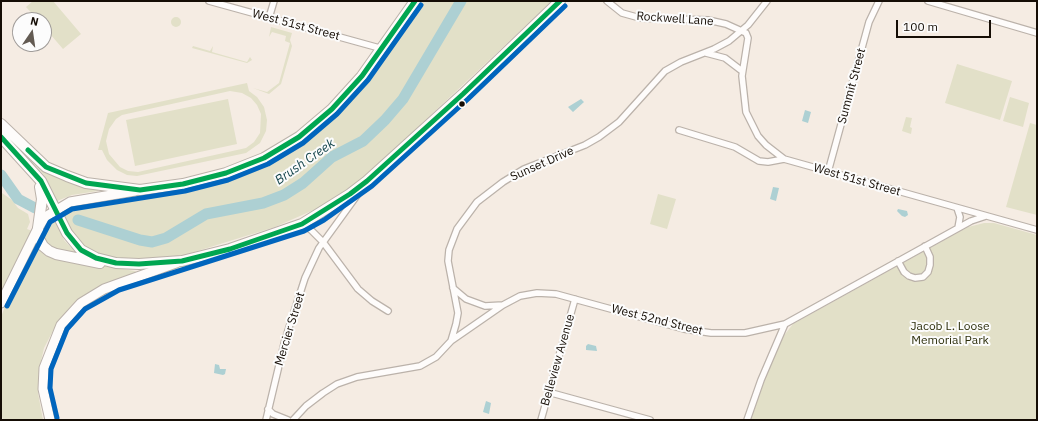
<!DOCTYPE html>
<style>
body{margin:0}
#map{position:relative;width:1038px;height:421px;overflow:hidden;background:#f5ece3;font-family:"IBM Plex Sans",sans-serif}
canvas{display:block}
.frame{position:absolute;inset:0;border:2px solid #150d05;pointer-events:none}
.north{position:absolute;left:12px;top:12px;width:40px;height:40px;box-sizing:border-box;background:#fcfcfc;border:1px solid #a09c99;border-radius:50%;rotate:13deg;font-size:11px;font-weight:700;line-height:16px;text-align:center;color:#150d05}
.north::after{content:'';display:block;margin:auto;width:14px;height:18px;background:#635b53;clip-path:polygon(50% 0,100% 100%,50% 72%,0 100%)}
.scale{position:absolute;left:896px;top:20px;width:95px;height:18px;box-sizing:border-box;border:2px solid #150d05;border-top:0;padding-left:5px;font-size:12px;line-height:14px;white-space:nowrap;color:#150d05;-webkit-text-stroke:3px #fcfcfc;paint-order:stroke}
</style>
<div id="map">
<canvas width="1038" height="421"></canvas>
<div class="frame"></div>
<div class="north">N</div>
<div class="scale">100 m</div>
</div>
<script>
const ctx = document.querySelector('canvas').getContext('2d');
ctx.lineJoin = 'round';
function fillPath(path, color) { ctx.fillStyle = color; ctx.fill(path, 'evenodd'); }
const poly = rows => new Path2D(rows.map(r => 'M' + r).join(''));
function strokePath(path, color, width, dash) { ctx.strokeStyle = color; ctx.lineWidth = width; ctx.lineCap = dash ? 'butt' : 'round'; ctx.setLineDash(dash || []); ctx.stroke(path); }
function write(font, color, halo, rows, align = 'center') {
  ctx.font = font + ' "IBM Plex Sans",sans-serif'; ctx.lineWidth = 4; ctx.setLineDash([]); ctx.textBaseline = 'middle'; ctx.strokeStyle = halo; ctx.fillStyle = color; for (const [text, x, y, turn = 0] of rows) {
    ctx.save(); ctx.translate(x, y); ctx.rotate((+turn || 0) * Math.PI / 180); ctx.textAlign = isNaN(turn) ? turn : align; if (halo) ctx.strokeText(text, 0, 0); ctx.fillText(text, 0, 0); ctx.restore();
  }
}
fillPath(poly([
 [33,1,53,1,81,34,63,49,44,27,44,20,38,20,26,7],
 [423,1,552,1,366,176,347,191,316,209,275,227,175,258,147,261,111,259,86,249,75,239,62,213,74,207,89,203,174,192,211,184,265,164,295,146,327,122,358,91,385,57],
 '171 22a5 5 0 1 1 10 0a5 5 0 1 1-10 0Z',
 [271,27,292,33,290,40,292,46,281,84,269,94,253,88,267,92,279,83,290,43,285,41,286,36,272,32,269,37],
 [193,46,210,51,213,46,212,52,247,62,250,57,252,60,247,63,192,48],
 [957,64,1012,81,1000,120,945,103],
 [247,83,249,91,257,97,264,107,267,120,266,131,260,143,246,153,137,176,127,175,117,170,107,160,102,150,98,150,108,113],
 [230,91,242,93,251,98,257,105,261,114,260,133,254,142,246,148,138,172,128,171,120,167,109,154,106,141,109,129,116,119,122,115],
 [1010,97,1029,103,1023,127,1003,121],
 [228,99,237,144,135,166,126,120],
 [906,117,912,118,910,127,912,128,911,134,902,131],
 [1030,123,1037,125,1037,215,1006,207],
 [31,159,98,189,98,191,72,195,57,201,44,175,30,160],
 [1,190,2,193,12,200,18,208,28,214,30,222,27,229,32,231,1,294],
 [658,194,676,199,667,229,650,224],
 [52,218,55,220,64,240,77,254,78,257,44,244,42,231],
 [984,223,994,223,1037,235,1037,420,751,420,764,379,782,338,793,324,968,227],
 [37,242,97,265,135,271,136,272,135,274,96,288,73,304,56,325,44,348,39,370,38,393,43,420,3,420,1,413,1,317,7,301]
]), '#e2e0c8');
fillPath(poly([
 [581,99,584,102,573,112,568,107],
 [805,110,811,112,808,123,802,121],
 [773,187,779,188,776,201,770,199],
 [898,209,907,211,908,215,905,217,902,216,897,211],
 [588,344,596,346,597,351,586,350,586,346],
 [215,364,219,365,220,369,226,369,225,374,223,375,214,373],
 [486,401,491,403,489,414,483,412]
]), '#add0d3');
strokePath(poly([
 [1,175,18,199,35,208],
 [78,220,140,240,152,242,166,238,206,214,263,203,284,195,303,183,332,157,363,141,385,120,403,99,461,1]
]), '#add0d3', 11);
const street = poly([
 [209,1,383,49],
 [607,1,622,13,640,18,708,20,726,24,746,33,748,38,742,76,746,112,758,136,766,145,784,159],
 [928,1,1037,33],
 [269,18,274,1],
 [706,53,725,58,742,71],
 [679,130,735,147,759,161,768,162,784,159,1037,230],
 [828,172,869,22,879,1],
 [957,208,960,217,958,228],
 [302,224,311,230,323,242,358,289,372,301,388,311],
 [898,261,904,272,909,276,915,278,923,277,928,272,930,265,930,257,925,246],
 [453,288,466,299,485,306,503,305,520,296,537,293,556,294,684,329,711,333,745,333,785,324,971,221,986,216],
 [451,341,503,305],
 [548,392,650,420],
 [268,409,273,414,288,420],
 [266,420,285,340,305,278,319,248,361,190],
 [293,420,306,406,323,393,337,384,357,377,420,366,436,357,451,341,456,324,458,313,448,261,449,250,457,229,477,202,503,182,524,169,585,145,599,137,619,122,665,71,681,62,714,49,729,41,748,25,767,1],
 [541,420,575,299],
 [747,420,761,380,785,324]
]);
const primary = poly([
 [1,303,38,228,45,217,70,202,135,191],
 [50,420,43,389,44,368,61,325,81,303,104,289,176,263]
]);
const highway = poly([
 [1,124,46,167,67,176,86,183,140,190,183,184,226,173,264,158,299,137,332,109,362,76,415,1],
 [1,137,41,181,67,233,81,250,96,258,116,263,139,264,182,261,230,249,302,224,350,194,367,181,463,94,560,1],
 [40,187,42,199,38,228,39,239,43,246,49,251,56,254,100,263]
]);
strokePath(street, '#bbb2aa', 8);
strokePath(primary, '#bbb2aa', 11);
strokePath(highway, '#bbb2aa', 12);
strokePath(street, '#fefcfb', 5.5);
strokePath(primary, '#fefcfb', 9);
strokePath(highway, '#fefcfb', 10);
strokePath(poly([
 [1,137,41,181,67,233,81,250,96,258,116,263,139,264,182,261,230,249,302,224,350,194,367,181,463,94,560,1],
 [28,150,46,167,86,183,140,190,183,184,226,173,264,158,299,137,332,109,362,76,415,1]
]), '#00a651', 5);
strokePath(poly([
 [7,306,50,222,72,209,185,191,228,180,268,164,303,143,337,114,368,80,421,5],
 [57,418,50,388,51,369,67,329,85,309,119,290,304,231,324,220,372,186,468,99,565,6]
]), '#0065bd', 5);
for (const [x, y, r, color] of [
 [462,104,3.5,"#150d05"]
]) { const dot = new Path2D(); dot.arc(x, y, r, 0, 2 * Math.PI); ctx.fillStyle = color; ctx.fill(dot); strokePath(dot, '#fcfcfc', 1.5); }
write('12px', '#150d05', '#fcfcfc', [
 ["Rockwell Lane",675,19,4],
 ["West 51st Street",296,25,15],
 ["Summit Street",852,86,-75],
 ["Sunset Drive",542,164,-24],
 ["West 51st Street",857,180,16],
 ["West 52nd Street",657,320,14],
 ["Mercier Street",290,329,-73],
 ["Belleview Avenue",558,360,-74]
]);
write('12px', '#2d2f0c', '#fcfcfc', [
 ["Jacob L. Loose",950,327],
 ["Memorial Park",950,341]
]);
write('italic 13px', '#15464c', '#fcfcfc', [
 ["Brush Creek",305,162,-35]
]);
</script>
